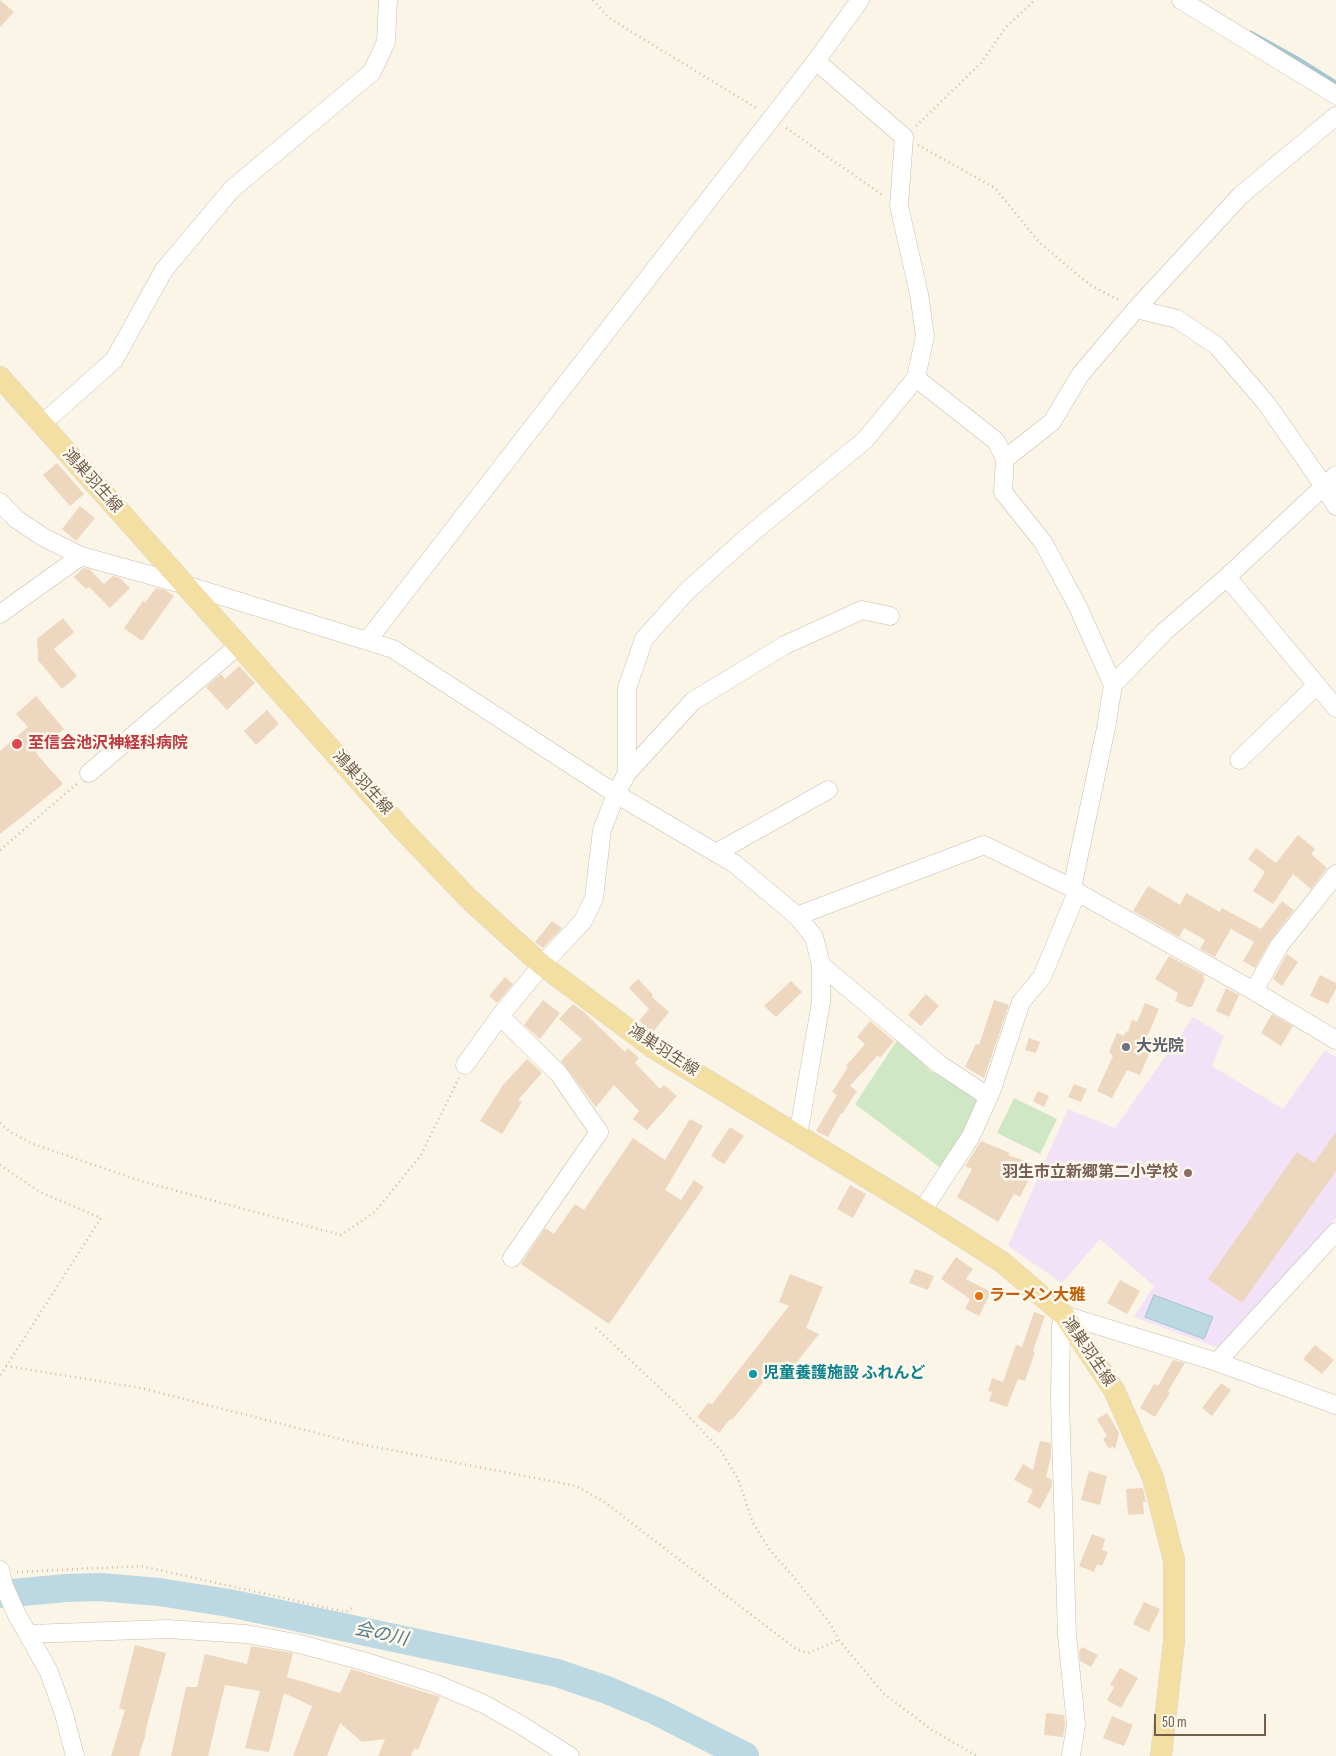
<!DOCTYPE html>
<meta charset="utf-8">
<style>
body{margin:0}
#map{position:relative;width:1336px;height:1756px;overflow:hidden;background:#faf5e6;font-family:"Sofia Sans Condensed",sans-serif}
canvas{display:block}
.scale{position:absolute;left:1154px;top:1714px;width:112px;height:22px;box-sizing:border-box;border:2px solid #715e4d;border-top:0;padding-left:6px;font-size:15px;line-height:18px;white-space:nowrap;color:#715e4d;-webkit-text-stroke:4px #fef9ec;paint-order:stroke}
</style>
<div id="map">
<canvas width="1336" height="1756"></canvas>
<div class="scale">50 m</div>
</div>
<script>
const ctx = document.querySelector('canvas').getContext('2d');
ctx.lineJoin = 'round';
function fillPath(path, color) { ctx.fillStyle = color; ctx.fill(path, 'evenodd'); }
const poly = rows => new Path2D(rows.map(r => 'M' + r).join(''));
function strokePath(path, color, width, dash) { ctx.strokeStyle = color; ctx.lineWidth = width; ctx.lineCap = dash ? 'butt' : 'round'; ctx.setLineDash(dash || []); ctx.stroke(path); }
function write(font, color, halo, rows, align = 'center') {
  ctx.font = font + ' "Sofia Sans Condensed","Noto Sans JP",sans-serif'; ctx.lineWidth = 5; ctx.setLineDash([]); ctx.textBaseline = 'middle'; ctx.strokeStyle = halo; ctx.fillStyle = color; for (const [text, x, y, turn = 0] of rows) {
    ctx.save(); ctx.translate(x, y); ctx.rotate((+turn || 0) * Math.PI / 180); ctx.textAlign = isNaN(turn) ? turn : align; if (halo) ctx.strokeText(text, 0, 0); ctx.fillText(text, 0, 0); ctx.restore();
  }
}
fillPath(poly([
 [1193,1017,1224,1036,1212,1066,1283,1109,1325,1050,1336,1057,1336,1218,1219,1348,1134,1317,1154,1286,1100,1239,1062,1283,1008,1246,1068,1109,1115,1128]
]), '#f2e2f7');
fillPath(poly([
 [898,1039,931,1071,968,1092,981,1103,942,1169,855,1104],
 [1014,1098,1057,1119,1040,1154,997,1133]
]), '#cfe7c5');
const water = poly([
 [1154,1295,1213,1317,1204,1339,1145,1317,1154,1295]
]);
fillPath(water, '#bcd8e2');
strokePath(water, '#a3c6d3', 1);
strokePath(poly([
 [1251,33,1296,58,1336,83]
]), '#a3c6d3', 4.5);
strokePath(poly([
 [0,1594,66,1588,100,1587,159,1592,229,1603,484,1657,557,1673,607,1690,656,1711,745,1756]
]), '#bcd8e2', 28);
fillPath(poly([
 [0,0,14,12,0,27],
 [57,463,84,494,70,506,43,475],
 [80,506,95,518,76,541,62,529],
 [83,568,89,569,104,584,113,576,120,578,130,588,110,608,89,587,86,589,74,577],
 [156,588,165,590,174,596,142,641,124,628,143,601,145,603],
 [63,618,74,632,54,649,77,676,62,689,38,660,37,639],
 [239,666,255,683,227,710,206,687,221,674,225,679],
 [36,696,64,729,36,753,63,784,0,834,0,751,28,727,16,714],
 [267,710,279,724,256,745,244,731],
 [1298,835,1315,849,1311,854,1327,868,1311,889,1293,874,1273,904,1253,891,1265,872,1248,859,1256,848,1276,863],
 [1148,886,1180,905,1186,893,1220,912,1222,908,1261,929,1282,901,1294,910,1271,940,1255,968,1243,961,1254,942,1231,929,1215,957,1200,949,1205,940,1184,928,1179,937,1133,911],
 [552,921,562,928,543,948,535,942],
 [1287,954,1298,962,1282,986,1273,979],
 [1169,956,1204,975,1203,978,1205,979,1192,1007,1188,1007,1175,1001,1178,993,1155,979],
 [1320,975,1336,983,1336,989,1328,1004,1310,996],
 [505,977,513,984,497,1003,489,996],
 [638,979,653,995,652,997,669,1012,653,1032,639,1021,649,1009,629,988],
 [791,981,802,992,776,1017,764,1006],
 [1226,988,1239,995,1229,1017,1216,1011],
 [926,994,939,1006,921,1026,908,1015],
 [543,1000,560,1013,540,1039,524,1025],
 [994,1000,1009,1005,984,1078,965,1067,976,1044,979,1045],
 [1145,1003,1159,1009,1147,1037,1155,1041,1140,1075,1127,1070,1112,1098,1097,1091,1113,1056,1109,1052,1117,1033,1124,1036,1126,1031,1128,1032,1132,1020,1137,1022],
 [573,1004,584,1012,625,1052,628,1048,639,1058,635,1063,660,1089,664,1085,677,1096,647,1130,633,1119,639,1111,614,1085,596,1107,561,1061,582,1039,559,1019],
 [1272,1014,1293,1026,1281,1046,1261,1033],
 [870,1021,894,1041,880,1058,878,1055,850,1086,857,1091,842,1114,841,1113,828,1137,816,1131,837,1095,832,1092,848,1067,846,1066,865,1044,857,1037],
 [1029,1038,1040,1042,1036,1053,1025,1050],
 [527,1059,542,1073,518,1100,522,1102,502,1134,480,1121,503,1085],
 [1074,1084,1087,1089,1081,1102,1068,1097],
 [1038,1091,1049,1096,1044,1107,1033,1101],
 [690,1119,703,1126,665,1190,681,1200,694,1180,704,1187,609,1324,521,1264,545,1228,554,1234,575,1204,584,1210,633,1138,665,1160],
 [730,1127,744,1136,724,1164,711,1156],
 [1336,1132,1336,1171,1242,1303,1208,1279,1297,1152,1314,1163],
 [981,1141,1010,1153,1008,1155,1036,1165,1020,1197,1014,1194,998,1222,957,1197,972,1169,965,1166],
 [850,1185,866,1194,853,1218,837,1209],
 [956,1257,973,1269,966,1279,991,1292,979,1316,965,1309,970,1299,941,1279],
 [915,1269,934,1276,928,1290,909,1283],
 [790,1274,823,1287,806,1328,819,1334,785,1377,773,1370,732,1420,730,1419,719,1433,697,1417,708,1403,712,1404,789,1306,779,1302],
 [1120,1280,1140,1291,1127,1314,1107,1303],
 [1034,1312,1045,1316,1033,1351,1035,1352,1025,1381,1018,1379,1007,1407,989,1401,992,1392,988,1391,992,1378,1003,1382,1016,1345,1022,1347],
 [1315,1345,1334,1360,1322,1374,1303,1359],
 [1173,1360,1185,1363,1168,1391,1170,1393,1155,1417,1140,1408,1154,1384,1158,1386],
 [1221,1383,1231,1390,1212,1416,1202,1408],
 [1107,1413,1119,1433,1115,1450,1113,1446,1109,1449,1103,1439,1107,1436,1097,1419],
 [1040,1441,1051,1443,1051,1456,1046,1477,1052,1480,1052,1486,1040,1509,1027,1502,1033,1490,1014,1480,1023,1464,1033,1470],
 [1089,1471,1107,1476,1100,1505,1081,1500],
 [1143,1488,1146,1502,1143,1502,1144,1514,1128,1515,1126,1489],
 [1092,1534,1105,1539,1102,1550,1108,1552,1102,1566,1097,1564,1094,1572,1079,1566],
 [1144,1602,1160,1609,1149,1632,1133,1624],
 [135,1645,166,1653,145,1733,146,1733,139,1756,111,1756,125,1710,119,1708],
 [251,1646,293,1653,287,1677,340,1693,351,1669,440,1697,418,1750,414,1748,411,1756,378,1756,385,1739,362,1742,340,1723,327,1756,293,1756,312,1706,284,1693,269,1752,245,1748,260,1691,225,1685,208,1756,171,1756,186,1687,197,1687,205,1654,247,1664],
 [1082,1647,1098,1655,1091,1667,1080,1661,1079,1652],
 [1120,1668,1138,1678,1121,1708,1107,1700,1114,1687,1110,1685],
 [1046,1713,1064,1715,1065,1724,1063,1737,1044,1735],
 [1112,1716,1133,1725,1124,1746,1103,1738]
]), '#eed7bf');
const minor = poly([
 [860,0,816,61,904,137,899,206,919,294,925,336,916,378,996,441,1005,459],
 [1181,0,1336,95],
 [1136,309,1177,319,1217,346,1266,403,1324,486,1336,506],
 [42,424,114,360,164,270,232,189,372,72,386,42,388,0],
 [1336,475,1227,577,1336,708],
 [0,502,16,519,43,537,81,556,186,585,393,649,616,794,735,864,797,916,814,937,821,965,821,1002,800,1124,796,1135],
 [0,614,81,556],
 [367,641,816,61],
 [1113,685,1077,605,1043,542,1003,492,1005,459,1052,422,1080,375,1136,309,1241,195,1336,116],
 [1239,760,1317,685],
 [89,773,239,645],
 [627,773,627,688,644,639,687,591,752,533,865,440,916,378],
 [716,853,828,790],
 [1077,892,1254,991,1336,1040],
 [797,916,984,845,1072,888],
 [821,965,939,1064,989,1097],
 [1254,991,1279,946,1336,874],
 [500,1016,559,1074,599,1132,512,1258],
 [465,1065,500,1016,542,965,583,921,594,898,602,830,616,794,627,773,693,701,785,645,862,610,890,616],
 [922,1211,971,1136,992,1089,1021,1002,1042,977,1077,892,1072,888,1106,728,1113,685,1164,632,1227,577],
 [1217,1362,1336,1232],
 [0,1570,4,1586,16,1613,49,1672,64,1714,75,1756],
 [29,1634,167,1629,246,1634,296,1643,363,1661,434,1683,484,1704,521,1725,570,1756],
 [1071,1756,1076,1724,1067,1635,1060,1399,1061,1326,1064,1315,1217,1362,1336,1405]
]);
const major = poly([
 [0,377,403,830,470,900,542,965,652,1047,922,1211,1002,1262,1064,1315,1114,1390,1153,1478,1174,1560,1174,1641,1161,1756]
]);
strokePath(minor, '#cbbdad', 19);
strokePath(major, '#dad5d1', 22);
strokePath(poly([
 [593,0,609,18,758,109],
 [916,126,981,63,1006,27,1035,0],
 [786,128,884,196],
 [918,145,995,188,1039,242,1090,285,1121,301],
 [0,850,79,782],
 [0,1123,12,1133,33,1144,144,1182,341,1235,375,1212,421,1155,459,1078],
 [0,1165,40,1192,101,1218,0,1376],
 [596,1328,678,1405,721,1451,738,1479,753,1523,770,1550,797,1581,829,1622,839,1640,883,1693,932,1730,977,1756],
 [6,1366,141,1388,360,1444,576,1486,603,1501,796,1649,808,1653,839,1640],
 [17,1572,141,1566,346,1612,352,1608]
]), '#d2bba3', 2.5, [1, 4]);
strokePath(minor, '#fff', 18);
strokePath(major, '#f4dfa3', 21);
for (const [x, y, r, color] of [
 [17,744,6,"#e0444e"],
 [1126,1047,5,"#6b7280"],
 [1188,1173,5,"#8d6e63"],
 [979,1296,5,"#e8710a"],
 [753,1374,5,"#0f9aa8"]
]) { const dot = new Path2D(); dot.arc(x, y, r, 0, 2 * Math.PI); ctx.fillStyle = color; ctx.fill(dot); strokePath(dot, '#fef9ec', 2); }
write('16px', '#715e4d', '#fef9ec', [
 ["鴻巣羽生線",92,481,48],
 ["鴻巣羽生線",362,783,48],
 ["鴻巣羽生線",663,1051,33],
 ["鴻巣羽生線",1088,1352,56]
]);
write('bold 16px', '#be3a42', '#fef9ec', [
 ["至信会池沢神経科病院",28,744]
], 'left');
write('bold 16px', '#5b616d', '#fef9ec', [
 ["大光院",1136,1047]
], 'left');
write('bold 16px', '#785e54', '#fef9ec', [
 ["羽生市立新郷第二小学校",1178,1173]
], 'right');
write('bold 16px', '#c56008', '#fef9ec', [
 ["ラーメン大雅",989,1296]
], 'left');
write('bold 16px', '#0d838f', '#fef9ec', [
 ["児童養護施設 ふれんど",763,1374]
], 'left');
write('italic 18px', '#4c788a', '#fef9ec', [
 ["会の川",381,1635,12]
]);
</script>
